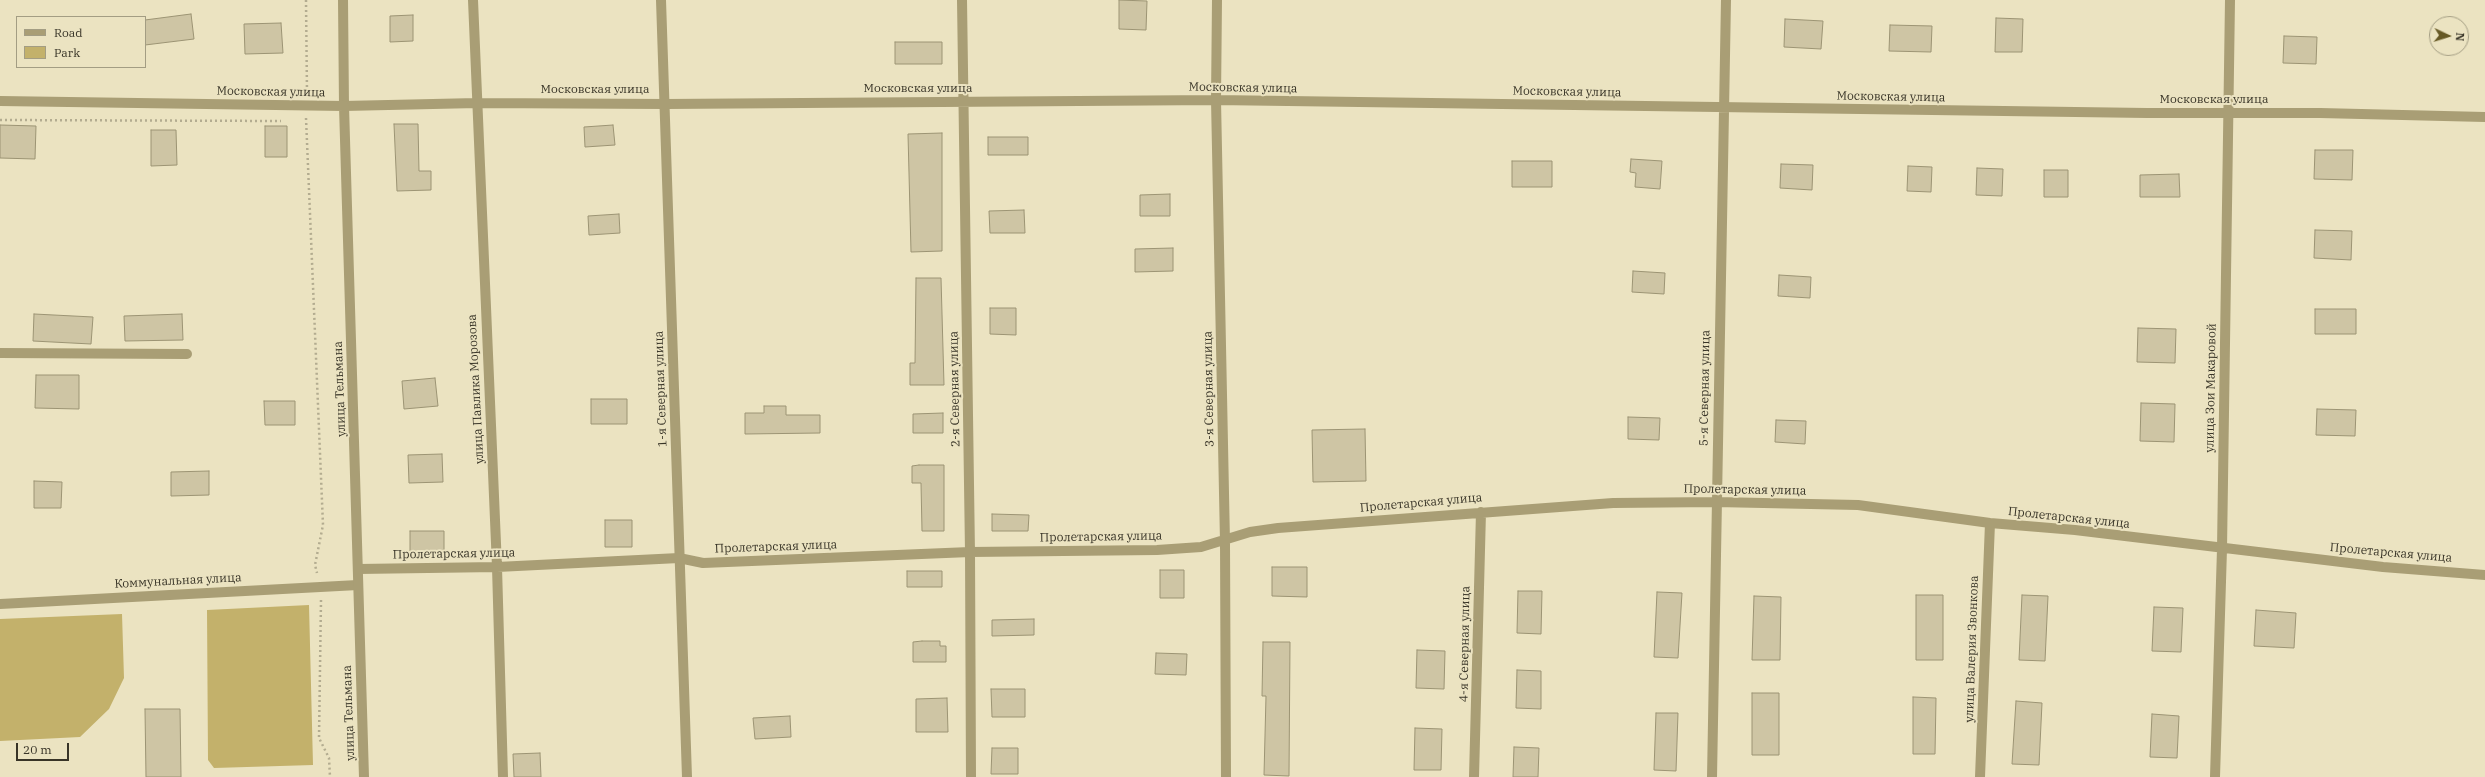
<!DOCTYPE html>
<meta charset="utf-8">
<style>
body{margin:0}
#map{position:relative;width:2485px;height:777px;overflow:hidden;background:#ebe3c1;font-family:"IBM Plex Serif",serif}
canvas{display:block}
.legend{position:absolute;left:16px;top:16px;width:130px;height:52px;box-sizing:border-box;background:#ebe3c1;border:1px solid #a39d83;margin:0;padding:5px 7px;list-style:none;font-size:12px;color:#383427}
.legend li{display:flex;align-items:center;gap:8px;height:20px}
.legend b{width:20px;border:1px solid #a39d83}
.north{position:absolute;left:2429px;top:16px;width:40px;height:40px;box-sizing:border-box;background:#ebe3c1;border:1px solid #a39d83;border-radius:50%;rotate:94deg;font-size:11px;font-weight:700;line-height:16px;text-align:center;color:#383427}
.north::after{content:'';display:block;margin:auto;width:14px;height:18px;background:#665925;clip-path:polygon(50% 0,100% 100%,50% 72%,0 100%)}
.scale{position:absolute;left:16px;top:743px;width:53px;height:18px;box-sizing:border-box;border:2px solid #383427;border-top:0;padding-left:5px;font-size:12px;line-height:14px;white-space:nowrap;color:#383427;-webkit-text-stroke:3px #ebe3c1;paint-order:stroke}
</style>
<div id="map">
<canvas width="2485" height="777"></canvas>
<ul class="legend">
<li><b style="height:5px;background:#a99e75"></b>Road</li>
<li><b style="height:11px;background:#c3b16b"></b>Park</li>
</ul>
<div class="north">N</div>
<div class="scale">20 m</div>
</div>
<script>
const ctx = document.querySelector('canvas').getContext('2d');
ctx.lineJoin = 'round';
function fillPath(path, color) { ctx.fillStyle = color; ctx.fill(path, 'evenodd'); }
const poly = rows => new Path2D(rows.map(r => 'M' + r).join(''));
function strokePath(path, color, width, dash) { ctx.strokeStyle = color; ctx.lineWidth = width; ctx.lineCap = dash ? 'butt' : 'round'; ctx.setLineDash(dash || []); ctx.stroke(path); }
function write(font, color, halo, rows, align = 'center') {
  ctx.font = font + ' "IBM Plex Serif",serif'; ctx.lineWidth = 4; ctx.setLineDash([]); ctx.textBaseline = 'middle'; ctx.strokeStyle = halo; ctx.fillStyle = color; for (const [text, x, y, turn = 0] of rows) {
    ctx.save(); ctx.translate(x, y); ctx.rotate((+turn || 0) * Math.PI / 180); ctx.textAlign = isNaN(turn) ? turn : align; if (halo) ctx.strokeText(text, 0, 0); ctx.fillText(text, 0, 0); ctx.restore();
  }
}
fillPath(poly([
 [309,605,313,765,214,768,208,760,207,610],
 [122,614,124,678,109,709,80,737,0,741,0,619]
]), '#c3b16b');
const building = poly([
 [1119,0,1147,1,1146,30,1119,29,1119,0],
 [191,14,194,39,145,45,145,20,191,14],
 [413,15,413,41,390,42,390,16,413,15],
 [1996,18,2023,19,2022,52,1995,52,1996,18],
 [1785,19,1823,21,1821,49,1784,47,1785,19],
 [281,23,283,53,245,54,244,24,281,23],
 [1890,25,1932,26,1931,52,1889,51,1890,25],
 [2284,36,2317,37,2316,64,2283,63,2284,36],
 [895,42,942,42,942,64,895,64,895,42],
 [394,124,418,124,419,171,431,171,431,190,397,191,394,124],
 [0,125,36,126,35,159,0,158,0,125],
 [613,125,615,145,585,147,584,127,613,125],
 [265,126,287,126,287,157,265,157,265,126],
 [151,130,176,130,177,165,151,166,151,130],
 [942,133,942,251,911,252,908,134,942,133],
 [988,137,1028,137,1028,155,988,155,988,137],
 [2315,150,2353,150,2352,180,2314,179,2315,150],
 [1631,159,1662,161,1660,189,1635,187,1636,173,1630,172,1631,159],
 [1512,161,1552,161,1552,187,1512,187,1512,161],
 [1781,164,1813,165,1812,190,1780,188,1781,164],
 [1908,166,1932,167,1931,192,1907,191,1908,166],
 [1977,168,2003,169,2002,196,1976,195,1977,168],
 [2044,170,2068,170,2068,197,2044,197,2044,170],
 [2179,174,2180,197,2140,197,2140,175,2179,174],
 [1170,194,1170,216,1140,216,1140,195,1170,194],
 [1024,210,1025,233,990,233,989,211,1024,210],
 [619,214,620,233,589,235,588,216,619,214],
 [2315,230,2352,231,2351,260,2314,258,2315,230],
 [1173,248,1173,271,1135,272,1135,249,1173,248],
 [1633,271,1665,273,1664,294,1632,292,1633,271],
 [1779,275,1811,277,1810,298,1778,296,1779,275],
 [916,278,941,278,944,385,910,385,910,363,915,363,916,278],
 [990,308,1016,308,1016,335,990,334,990,308],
 [2315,309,2356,309,2356,334,2315,334,2315,309],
 [34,314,93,317,91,344,33,341,34,314],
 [182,314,183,340,125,341,124,316,182,314],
 [2138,328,2176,329,2175,363,2137,362,2138,328],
 [36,375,79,375,79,409,35,408,36,375],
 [435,378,438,406,404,409,402,381,435,378],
 [591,399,627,399,627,424,591,424,591,399],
 [264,401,295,401,295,425,265,425,264,401],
 [2141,403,2175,404,2174,442,2140,441,2141,403],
 [764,406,786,406,786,415,820,415,820,433,745,434,745,413,764,413,764,406],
 [2317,409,2356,410,2355,436,2316,435,2317,409],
 [943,413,943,433,913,433,913,414,943,413],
 [1628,417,1660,418,1659,440,1628,439,1628,417],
 [1776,420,1806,421,1805,444,1775,442,1776,420],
 [1365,429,1366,481,1313,482,1312,430,1365,429],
 [442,454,443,482,409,483,408,455,442,454],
 [919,465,944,465,944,531,922,531,921,483,912,483,912,466,919,465],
 [209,471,209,495,171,496,171,472,209,471],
 [34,481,62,482,61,508,34,508,34,481],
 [992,514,1029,515,1028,531,992,531,992,514],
 [605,520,632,520,632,547,605,547,605,520],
 [410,531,444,531,444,552,410,552,410,531],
 [1272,567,1307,567,1307,597,1272,596,1272,567],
 [1160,570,1184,570,1184,598,1160,598,1160,570],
 [907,571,942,571,942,587,907,587,907,571],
 [1518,591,1542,591,1541,634,1517,633,1518,591],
 [1657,592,1682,593,1678,658,1654,657,1657,592],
 [1916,595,1943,595,1943,660,1916,660,1916,595],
 [2022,595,2048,596,2045,661,2019,660,2022,595],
 [1754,596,1781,597,1780,660,1752,660,1754,596],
 [2154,607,2183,608,2181,652,2152,651,2154,607],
 [2256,610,2296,613,2294,648,2254,646,2256,610],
 [1034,619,1034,635,992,636,992,620,1034,619],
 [922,641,940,641,940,646,946,646,946,662,913,662,913,642,922,641],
 [1263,642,1290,642,1289,776,1264,775,1266,696,1262,696,1263,642],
 [1417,650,1445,651,1444,689,1416,688,1417,650],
 [1156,653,1187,654,1186,675,1155,674,1156,653],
 [1517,670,1541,671,1541,709,1516,708,1517,670],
 [991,689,1025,689,1025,717,992,717,991,689],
 [1752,693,1779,693,1779,755,1752,755,1752,693],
 [1913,697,1936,698,1935,754,1913,754,1913,697],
 [947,698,948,732,916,732,916,699,947,698],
 [2016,701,2042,703,2039,765,2012,764,2016,701],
 [145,709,180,709,181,777,146,777,145,709],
 [1656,713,1678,713,1676,771,1654,770,1656,713],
 [2152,714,2179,716,2177,758,2150,757,2152,714],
 [790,716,791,737,755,739,753,718,790,716],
 [1415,728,1442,729,1441,770,1414,770,1415,728],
 [1514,747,1539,748,1538,777,1513,777,1514,747],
 [992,748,1018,748,1018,774,991,774,992,748],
 [540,753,541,777,514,777,513,754,540,753]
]);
fillPath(building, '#cec5a4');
strokePath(building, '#9c9474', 1);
strokePath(poly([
 [306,0,307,93],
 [306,118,323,525,315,565,317,573],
 [0,120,281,121],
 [321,600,319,738,329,758,330,777]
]), '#b3ac90', 2.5, [2, 3]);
strokePath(poly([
 [343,0,344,106,477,103,666,104,1216,100,2147,113,2320,113,2485,117],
 [473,0,497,567,503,777],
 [661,0,687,777],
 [962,0,970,552,971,777],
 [1217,0,1216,100,1225,542,1226,777],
 [0,353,187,354],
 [358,569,497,567,679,558,703,563,970,552,1157,550,1201,547,1250,532,1278,528,1613,503,1716,502,1858,505,1990,523,2075,530,2383,567,2485,575],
 [0,604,358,585],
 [1474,777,1481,512],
 [1712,777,1726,0],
 [1980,777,1990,523],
 [2215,777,2222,549,2230,0]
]), '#a99e75', 10);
strokePath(poly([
 [0,101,344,106,364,777]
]), '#a99e75', 10);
write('12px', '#383427', '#ebe3c1', [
 ["Московская улица",1243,88,1],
 ["Московская улица",918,89],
 ["Московская улица",595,90],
 ["Московская улица",271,92,1],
 ["Московская улица",1567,92,1],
 ["Московская улица",1891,97,1],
 ["Московская улица",2214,100],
 ["5-я Северная улица",1705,388,-89],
 ["улица Зои Макаровой",2211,388,-89],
 ["улица Тельмана",340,389,-92],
 ["улица Павлика Морозова",476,389,-93],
 ["1-я Северная улица",661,389,-92],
 ["2-я Северная улица",955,389,-91],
 ["3-я Северная улица",1209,389,-91],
 ["Пролетарская улица",1745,490,1],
 ["Пролетарская улица",1421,503,-5],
 ["Пролетарская улица",2069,518,6],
 ["Пролетарская улица",1101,537,-1],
 ["Пролетарская улица",776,547,-2],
 ["Пролетарская улица",2391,553,5],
 ["Пролетарская улица",454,554,-1],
 ["Коммунальная улица",178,581,-3],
 ["4-я Северная улица",1465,644,-89],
 ["улица Валерия Звонкова",1972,649,-88],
 ["улица Тельмана",349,713,-92]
]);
</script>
